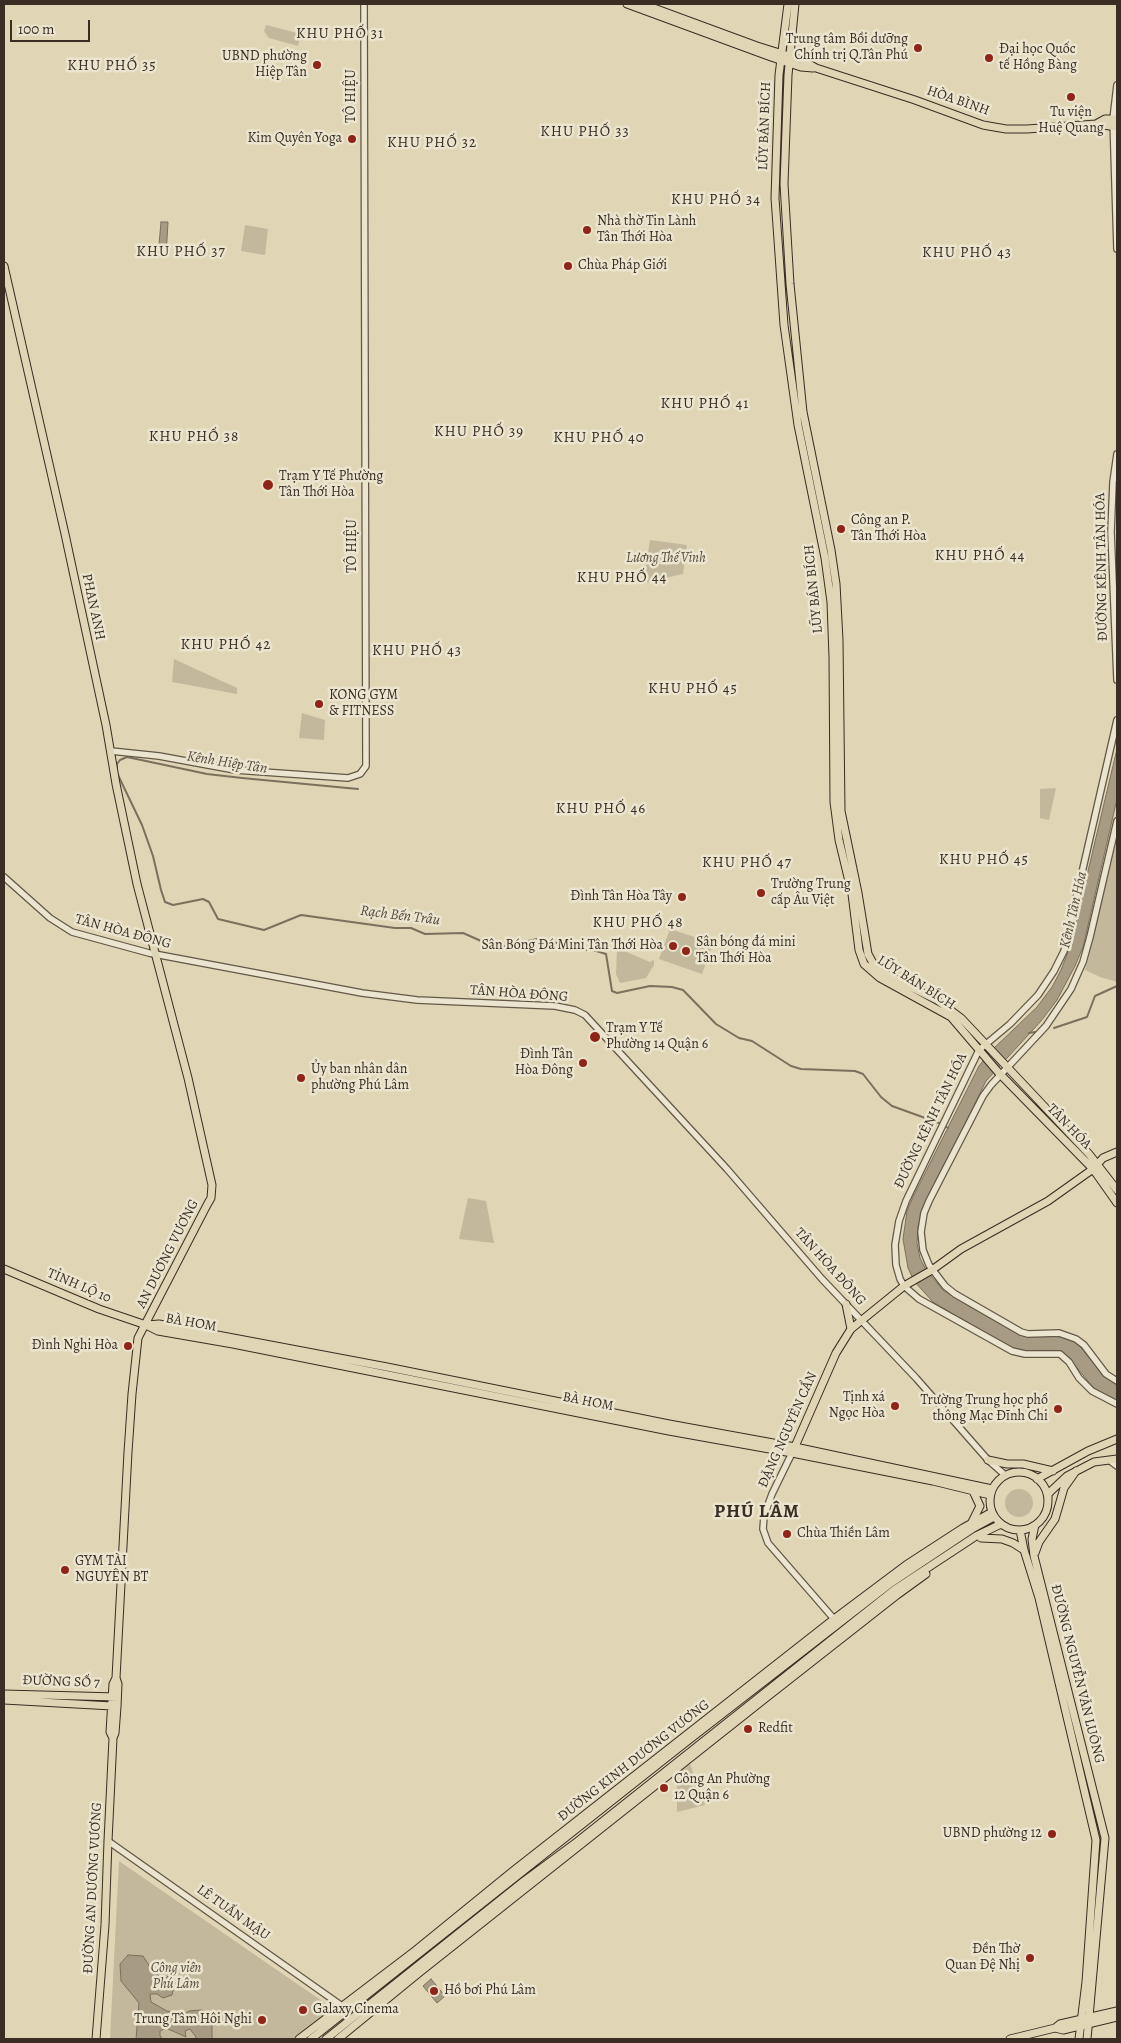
<!DOCTYPE html>
<meta charset="utf-8">
<style>
body{margin:0}
#map{position:relative;width:1121px;height:2043px;overflow:hidden;background:#e0d5b4;font-family:Alegreya,serif}
canvas{display:block}
.frame{position:absolute;inset:0;border:5px solid #392d24;pointer-events:none}
.scale{position:absolute;left:10px;top:20px;width:80px;height:22px;box-sizing:border-box;border:2px solid #392d24;border-top:0;padding-left:6px;font-size:15px;line-height:18px;white-space:nowrap;color:#392d24;-webkit-text-stroke:4px #ebe4ce;paint-order:stroke}
</style>
<div id="map">
<canvas width="1121" height="2043"></canvas>
<div class="frame"></div>
<div class="scale">100 m</div>
</div>
<script>
const ctx = document.querySelector('canvas').getContext('2d');
ctx.lineJoin = 'round';
function fillPath(path, color) { ctx.fillStyle = color; ctx.fill(path, 'evenodd'); }
const poly = rows => new Path2D(rows.map(r => 'M' + r).join(''));
function strokePath(path, color, width, dash) { ctx.strokeStyle = color; ctx.lineWidth = width; ctx.lineCap = dash ? 'butt' : 'round'; ctx.setLineDash(dash || []); ctx.stroke(path); }
function write(font, color, halo, rows, align = 'center') {
  ctx.font = font + ' Alegreya,serif'; ctx.lineWidth = 5; ctx.setLineDash([]); ctx.textBaseline = 'middle'; ctx.strokeStyle = halo; ctx.fillStyle = color; for (const [text, x, y, turn = 0] of rows) {
    ctx.save(); ctx.translate(x, y); ctx.rotate((+turn || 0) * Math.PI / 180); ctx.textAlign = isNaN(turn) ? turn : align; if (halo) ctx.strokeText(text, 0, 0); ctx.fillText(text, 0, 0); ctx.restore();
  }
}
fillPath(poly([
 [266,25,301,34,298,46,269,38,264,31],
 [245,225,268,229,265,255,241,251],
 [650,540,687,545,683,574,643,583],
 [174,659,237,688,237,694,172,682],
 [302,713,325,720,324,740,299,738],
 [1056,788,1049,820,1040,818,1040,789],
 [1117,840,1117,982,1100,977,1085,970],
 [670,929,713,943,702,974,659,959],
 [617,948,650,962,654,960,654,965,646,978,620,983,616,974],
 [468,1198,486,1201,494,1243,459,1239],
 '1005 1503a14 14 0 1 1 28 0a14 14 0 1 1-28 0Z',
 [690,1764,705,1805,677,1812,677,1774],
 [119,1861,290,1979,334,2009,298,2039,110,2039]
]), '#c4b89c');
const water = poly([
 [161,222,168,222,166,256,158,256,161,222],
 [1117,749,1117,799,1083,947,1075,966,1057,1000,1041,1021,986,1081,926,1204,918,1226,917,1243,920,1258,926,1270,944,1291,1020,1335,1027,1337,1057,1336,1070,1339,1077,1343,1104,1376,1117,1385,1117,1401,1103,1396,1092,1386,1069,1358,1063,1353,1026,1353,1011,1348,933,1302,914,1281,908,1268,903,1239,907,1211,913,1197,979,1066,991,1051,1037,1007,1052,987,1061,970,1070,947,1117,749],
 [128,1955,143,1956,154,1973,165,1979,168,1976,175,1982,172,1995,163,1998,157,1994,150,1994,151,2002,167,2011,176,2012,183,2015,189,2011,201,2010,210,2013,214,2021,212,2024,212,2039,195,2039,196,2037,190,2029,185,2031,186,2037,166,2028,160,2031,160,2036,163,2039,136,2039,139,2003,121,1981,120,1964,128,1955],
 [431,1979,445,1996,437,2003,423,1986,431,1979]
]);
fillPath(water, '#a79c83');
strokePath(water, '#7b705d', 1);
strokePath(poly([
 [117,769,117,764,120,760,127,757,207,774,242,778,358,789],
 [117,773,142,825,153,856,161,890,165,902,173,905,203,899,209,902,218,919,264,930,301,915,395,928,411,928,425,934,463,933,497,948,537,939,556,943,563,941,567,950,593,950,606,954,612,991,617,993,650,986,672,987,683,990,716,1024,739,1038,752,1041,791,1066,801,1069,855,1071,863,1074,881,1097,892,1106,939,1123,948,1128],
 [1054,1028,1087,1017,1095,996,1117,986],
 [1029,1033,1035,1032]
]), '#7b705d', 2);
const minor = poly([
 [1117,85,1113,119,1117,249],
 [1117,454,1113,482,1111,532,1117,680],
 [1117,720,1064,951,1054,971,1038,995,1010,1024,979,1050,906,1201,899,1221,895,1245,896,1265,900,1279,904,1286,919,1299,1012,1351,1025,1354,1060,1354,1069,1362,1079,1378,1092,1391,1117,1404],
 [111,751,159,756,235,770,348,778,360,774,366,766,364,4],
 [1117,821,1090,937,1083,962,1071,989,1046,1026,991,1085,983,1096,929,1201,924,1213,921,1232,923,1250,929,1265,945,1286,955,1294,1021,1332,1028,1334,1059,1333,1076,1339,1084,1345,1106,1374,1117,1381],
 [4,877,50,918,72,932,149,953,362,993,417,1000,555,1006,575,1010,585,1015,727,1169,822,1279,916,1378,988,1460,1005,1475],
 [792,1453,772,1494,764,1516,763,1529,768,1543,834,1619],
 [1109,1460,1117,1466],
 [108,1841,342,2006]
]);
const major = poly([
 [627,4,771,57,801,67,813,68],
 [643,4,757,46,802,60,816,68,915,100,983,125,1006,129,1027,129,1096,124,1117,127],
 [788,4,779,75,775,198,784,325,798,425,825,558,831,602,833,657,834,802,839,840,852,894,859,950,864,964,880,978,951,1017,998,1072,1093,1169,1117,1203],
 [795,4,788,75,784,184,790,284,803,412,831,550,836,584,839,640,841,811,858,893,868,954,874,965,889,976,937,1000,961,1018,1089,1154,1117,1190],
 [1096,124,1105,119,1117,119],
 [4,266,65,534,106,725,116,784,137,884,188,1078,212,1185,211,1198,207,1205,138,1338,132,1394,128,1452,116,1678,118,1684,117,1707,115,1733,113,1738,108,1841,105,1925,96,2039],
 [4,1269,99,1309,146,1325,158,1331,233,1344,669,1431,792,1453,933,1481,990,1495],
 [846,1304,851,1329],
 [147,1325,159,1324,387,1367,669,1424,795,1447,992,1489],
 [793,1451,836,1353,851,1329,904,1286,932,1270,961,1249,1048,1201,1093,1169,1103,1158,1117,1152],
 [988,1460,1007,1464,1023,1464,1053,1471],
 '990 1501a29 29 0 1 1 58 0a29 29 0 1 1-58 0Z',
 [1037,1479,1088,1451,1117,1439],
 [1048,1499,1048,1494,1051,1491,1067,1476,1094,1462,1117,1459],
 [972,1522,980,1506,973,1491],
 [1035,1525,1032,1539,1034,1556,1105,1838,1087,2039],
 [1020,1530,1024,1550,1039,1598,1096,1840,1086,1982,1079,2039],
 [981,1538,1002,1539,1013,1543,1024,1550],
 [1035,1553,1039,1542,1055,1519,1064,1488,1076,1471],
 [4,1694,117,1697],
 [4,1700,112,1706],
 [113,1738,110,1732,113,1684,116,1678],
 [1055,2028,1063,2030,1117,2017],
 [299,2039,416,1950,513,1871,834,1619,906,1565,963,1528,992,1512],
 [311,2039,685,1743,891,1583,972,1529,994,1517],
 [326,2039,524,1881,578,1841,894,1590,976,1536,1001,1524],
 [338,2039,420,1972,762,1701,897,1595,926,1574],
 [1010,2039,1055,2028,1060,2024,1117,2011]
]);
strokePath(minor, '#635748', 8);
strokePath(major, '#392d24', 9);
strokePath(minor, '#ebe4ce', 5.5);
strokePath(major, '#e0d5b4', 7);
for (const [x, y, r, color] of [
 [918,48,5,"#8f2418"],
 [989,58,5,"#8f2418"],
 [317,65,5,"#8f2418"],
 [1071,97,5,"#8f2418"],
 [352,139,5,"#8f2418"],
 [587,230,5,"#8f2418"],
 [568,266,5,"#8f2418"],
 [268,485,6,"#8f2418"],
 [841,529,5,"#8f2418"],
 [319,704,5,"#8f2418"],
 [761,893,5,"#8f2418"],
 [682,897,5,"#8f2418"],
 [673,946,5,"#8f2418"],
 [686,951,5,"#8f2418"],
 [595,1037,6,"#8f2418"],
 [583,1063,5,"#8f2418"],
 [301,1078,5,"#8f2418"],
 [128,1346,5,"#8f2418"],
 [895,1406,5,"#8f2418"],
 [1058,1409,5,"#8f2418"],
 [787,1534,5,"#8f2418"],
 [65,1570,5,"#8f2418"],
 [748,1729,5,"#8f2418"],
 [664,1788,5,"#8f2418"],
 [1052,1834,5,"#8f2418"],
 [1030,1958,5,"#8f2418"],
 [434,1991,5,"#8f2418"],
 [303,2010,5,"#8f2418"],
 [262,2020,5,"#8f2418"]
]) { const dot = new Path2D(); dot.arc(x, y, r, 0, 2 * Math.PI); ctx.fillStyle = color; ctx.fill(dot); strokePath(dot, '#ebe4ce', 2); }
write('14px', '#392d24', '#ebe4ce', [
 ["Trung tâm Bồi dưỡng",908,40,"right"],
 ["Chính trị Q.Tân Phú",908,56,"right"],
 ["Đại học Quốc",999,50],
 ["tế Hồng Bàng",999,66],
 ["UBND phường",307,57,"right"],
 ["Hiệp Tân",307,73,"right"],
 ["Tu viện",1071,113,"center"],
 ["Huệ Quang",1071,129,"center"],
 ["Kim Quyên Yoga",342,139,"right"],
 ["Nhà thờ Tin Lành",597,222],
 ["Tân Thới Hòa",597,238],
 ["Chùa Pháp Giới",578,266],
 ["Trạm Y Tế Phường",279,477],
 ["Tân Thới Hòa",279,493],
 ["Công an P.",851,521],
 ["Tân Thới Hòa",851,537],
 ["KONG GYM",329,696],
 ["& FITNESS",329,712],
 ["Trường Trung",771,885],
 ["cấp Âu Việt",771,901],
 ["Đình Tân Hòa Tây",672,897,"right"],
 ["Sân bóng đá mini",696,943],
 ["Tân Thới Hòa",696,959],
 ["Sân Bóng Đá Mini Tân Thới Hòa",663,946,"right"],
 ["Trạm Y Tế",606,1029],
 ["Phường 14 Quận 6",606,1045],
 ["Đình Tân",573,1055,"right"],
 ["Hòa Đông",573,1071,"right"],
 ["Ủy ban nhân dân",311,1070],
 ["phường Phú Lâm",311,1086],
 ["Đình Nghi Hòa",118,1346,"right"],
 ["Tịnh xá",885,1398,"right"],
 ["Ngọc Hòa",885,1414,"right"],
 ["Trường Trung học phổ",1048,1401,"right"],
 ["thông Mạc Đĩnh Chi",1048,1417,"right"],
 ["Chùa Thiền Lâm",797,1534],
 ["GYM TÀI",75,1562],
 ["NGUYÊN BT",75,1578],
 ["Redfit",758,1729],
 ["Công An Phường",674,1780],
 ["12 Quận 6",674,1796],
 ["UBND phường 12",1042,1834,"right"],
 ["Đền Thờ",1020,1950,"right"],
 ["Quan Đệ Nhị",1020,1966,"right"],
 ["Hồ bơi Phú Lâm",444,1991],
 ["Galaxy Cinema",313,2010],
 ["Trung Tâm Hôi Nghi",252,2020,"right"]
], 'left');
write('14px', '#392d24', '#ebe4ce', [
 ["TÔ HIỆU",352,96,-90],
 ["HÒA BÌNH",958,101,19],
 ["LŨY BÁN BÍCH",765,126,-88],
 ["TÔ HIỆU",353,546,-90],
 ["ĐƯỜNG KÊNH TÂN HÓA",1102,567,-91],
 ["LŨY BÁN BÍCH",814,589,-96],
 ["PHAN ANH",93,607,78],
 ["TÂN HÒA ĐÔNG",123,932,15],
 ["LŨY BÁN BÍCH",916,983,32],
 ["TÂN HÒA ĐÔNG",519,994,4],
 ["ĐƯỜNG KÊNH TÂN HÓA",931,1121,-64],
 ["TÂN HÓA",1069,1127,46],
 ["AN DƯƠNG VƯƠNG",168,1254,-63],
 ["TÂN HÒA ĐÔNG",830,1267,48],
 ["TỈNH LỘ 10",79,1286,23],
 ["BÀ HOM",191,1323,10],
 ["BÀ HOM",588,1402,11],
 ["ĐẶNG NGUYÊN CẨN",788,1430,-66],
 ["ĐƯỜNG NGUYỄN VĂN LUÔNG",1077,1674,76],
 ["ĐƯỜNG SỐ 7",61,1682,2],
 ["ĐƯỜNG KINH DƯƠNG VƯƠNG",634,1761,-38],
 ["ĐƯỜNG AN DƯƠNG VƯƠNG",93,1888,-87],
 ["LÊ TUẤN MẬU",233,1913,35]
]);
write('italic 14px', '#55493c', '#ebe4ce', [
 ["Lương Thế Vinh",666,559],
 ["Công viên",176,1969],
 ["Phú Lâm",176,1985]
]);
ctx.letterSpacing = '1px';
write('15px', '#392d24', '#ebe4ce', [
 ["KHU PHỐ 31",340,34],
 ["KHU PHỐ 35",112,66],
 ["KHU PHỐ 33",585,132],
 ["KHU PHỐ 32",432,143],
 ["KHU PHỐ 34",716,200],
 ["KHU PHỐ 37",181,252],
 ["KHU PHỐ 43",967,253],
 ["KHU PHỐ 41",705,404],
 ["KHU PHỐ 39",479,432],
 ["KHU PHỐ 38",194,437],
 ["KHU PHỐ 40",599,438],
 ["KHU PHỐ 44",980,556],
 ["KHU PHỐ 44",622,578],
 ["KHU PHỐ 42",226,645],
 ["KHU PHỐ 43",417,651],
 ["KHU PHỐ 45",693,689],
 ["KHU PHỐ 46",601,809],
 ["KHU PHỐ 45",984,860],
 ["KHU PHỐ 47",747,863],
 ["KHU PHỐ 48",638,923]
]);
ctx.letterSpacing = '0px';
write('italic 15px', '#54493c', '#ebe4ce', [
 ["Kênh Hiệp Tân",227,763,9],
 ["Kênh Tân Hóa",1074,910,-77],
 ["Rạch Bến Trâu",400,916,7]
]);
ctx.letterSpacing = '1px';
write('bold 19px', '#392d24', '#ebe4ce', [
 ["PHÚ LÂM",757,1512]
]);
ctx.letterSpacing = '0px';
</script>
